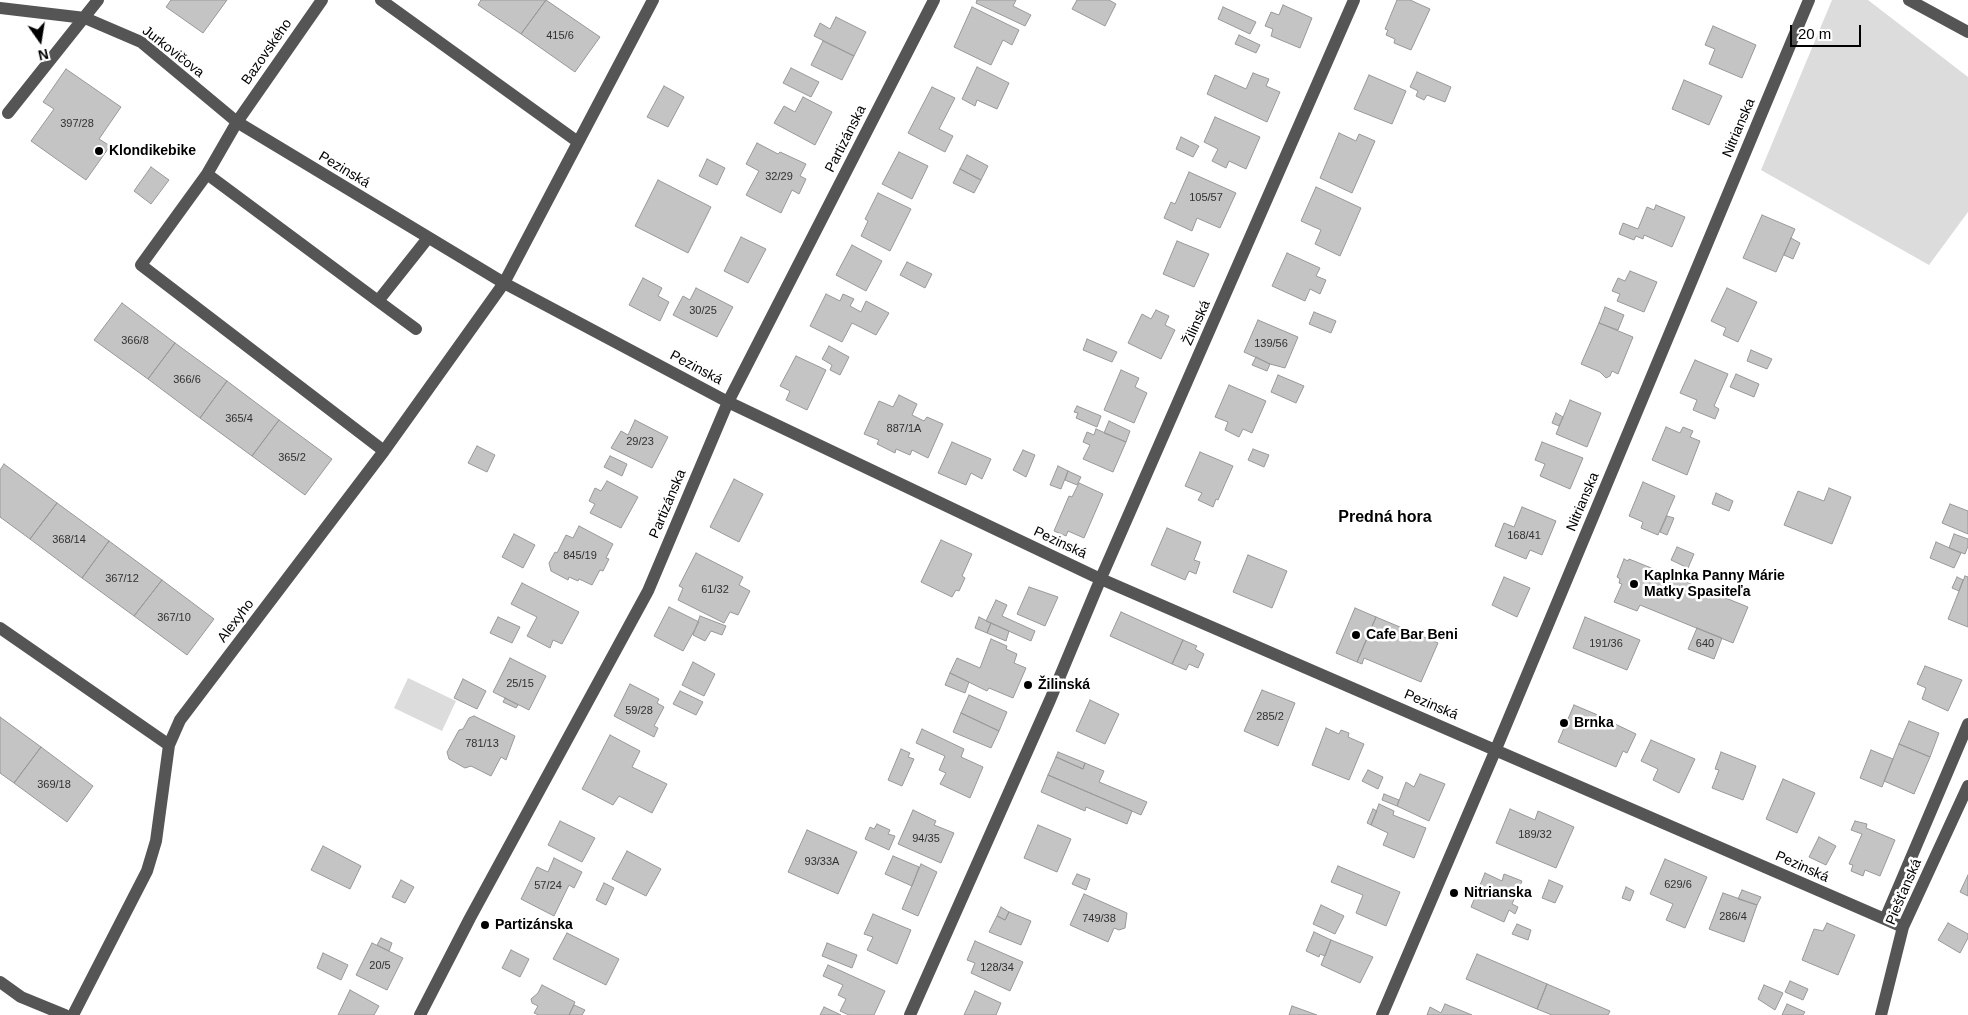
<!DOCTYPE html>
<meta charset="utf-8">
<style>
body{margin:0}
#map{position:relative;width:1968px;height:1015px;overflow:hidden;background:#fff;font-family:Helvetica,sans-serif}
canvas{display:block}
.north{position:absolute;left:15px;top:15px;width:50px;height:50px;-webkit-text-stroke:4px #fff;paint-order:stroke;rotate:167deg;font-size:14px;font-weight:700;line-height:20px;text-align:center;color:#000}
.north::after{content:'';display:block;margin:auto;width:18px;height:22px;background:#000;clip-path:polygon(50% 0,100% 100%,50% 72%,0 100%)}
.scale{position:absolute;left:1790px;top:25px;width:71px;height:22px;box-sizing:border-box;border:2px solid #000;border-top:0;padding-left:6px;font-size:15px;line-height:18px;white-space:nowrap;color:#000;-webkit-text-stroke:4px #fff;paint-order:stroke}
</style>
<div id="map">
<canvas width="1968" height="1015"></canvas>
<div class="north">N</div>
<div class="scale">20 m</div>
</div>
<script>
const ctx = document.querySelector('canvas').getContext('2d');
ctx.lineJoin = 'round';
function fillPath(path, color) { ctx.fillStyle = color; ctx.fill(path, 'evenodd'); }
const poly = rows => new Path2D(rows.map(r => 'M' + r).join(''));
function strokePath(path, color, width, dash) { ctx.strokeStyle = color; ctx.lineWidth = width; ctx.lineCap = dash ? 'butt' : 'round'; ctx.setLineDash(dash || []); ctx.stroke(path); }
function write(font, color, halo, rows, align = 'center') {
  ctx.font = font + ' Helvetica,sans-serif'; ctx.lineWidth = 5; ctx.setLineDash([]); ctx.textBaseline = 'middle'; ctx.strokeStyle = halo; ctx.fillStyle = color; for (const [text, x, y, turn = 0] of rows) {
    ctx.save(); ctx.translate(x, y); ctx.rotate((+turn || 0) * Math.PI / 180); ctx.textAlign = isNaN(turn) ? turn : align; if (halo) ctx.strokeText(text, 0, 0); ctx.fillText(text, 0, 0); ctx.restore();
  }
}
fillPath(poly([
 [1832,0,1868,0,1968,77,1968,212,1929,265,1761,170],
 [408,678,456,701,442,731,394,708]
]), '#dcdcdc');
const building = poly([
 [171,0,227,0,203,33,166,7,171,0],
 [481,0,546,0,521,34,478,5,481,0],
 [546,0,600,37,575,72,521,34,546,0],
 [977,0,1016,0,1013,6,1031,15,1025,26,976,3,977,0],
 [1077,0,1109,0,1116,4,1105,26,1072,9,1077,0],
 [1397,0,1410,0,1430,9,1411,50,1394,43,1395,39,1386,35,1388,30,1385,29,1397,0],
 [1283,5,1312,18,1300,48,1271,36,1273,29,1265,26,1271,12,1279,15,1283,5],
 [972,7,1019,30,1012,45,1003,40,991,65,954,47,972,7],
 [1223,7,1256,22,1250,34,1218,19,1223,7],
 [836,17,866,32,854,56,814,36,820,23,830,29,836,17],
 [1713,26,1756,45,1742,78,1709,64,1715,49,1705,45,1713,26],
 [1239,35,1260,45,1256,53,1235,44,1239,35],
 [823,41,854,56,842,80,811,65,823,41],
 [977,67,1009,83,997,109,977,100,975,106,962,99,977,67],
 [791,68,819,82,811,97,783,83,791,68],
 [66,69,121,107,99,139,110,146,86,180,31,141,54,109,43,102,66,69],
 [1417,72,1451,87,1445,102,1427,95,1424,100,1416,96,1418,91,1410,87,1417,72],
 [1253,73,1269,79,1266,86,1280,92,1267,122,1207,94,1215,75,1246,89,1253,73],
 [1369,75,1406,91,1392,124,1354,109,1369,75],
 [1684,80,1722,96,1709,125,1672,109,1684,80],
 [664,86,684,97,668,127,647,117,664,86],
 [932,87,955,98,939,129,953,136,945,152,908,133,932,87],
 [803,97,832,112,815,145,774,123,784,106,795,112,803,97],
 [1215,117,1260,137,1246,169,1229,161,1226,168,1212,161,1218,149,1204,142,1215,117],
 [1339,133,1356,141,1359,134,1375,141,1352,193,1320,178,1339,133],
 [1181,137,1199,146,1193,157,1176,149,1181,137],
 [757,143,778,154,780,152,806,164,800,176,806,179,799,194,792,190,781,213,746,195,759,171,746,164,757,143],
 [899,152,928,166,912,199,882,184,899,152],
 [967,155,988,166,981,180,960,169,967,155],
 [707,159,725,168,717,185,699,176,707,159],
 [151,167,169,180,151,204,134,191,151,167],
 [960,169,981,180,974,193,953,183,960,169],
 [1189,172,1236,193,1220,228,1197,218,1192,231,1164,218,1171,202,1175,204,1189,172],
 [658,180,711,207,688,253,635,226,658,180],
 [1316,187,1361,208,1340,256,1315,244,1321,230,1301,221,1316,187],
 [878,193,911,209,890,251,861,236,868,221,865,219,878,193],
 [1656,205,1685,217,1672,247,1644,235,1643,239,1636,236,1634,240,1619,234,1623,223,1638,229,1647,207,1654,210,1656,205],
 [1762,215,1795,229,1776,272,1743,258,1762,215],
 [741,237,766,249,748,283,724,271,741,237],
 [1791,238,1800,243,1793,259,1784,255,1791,238],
 [1177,241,1209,254,1194,287,1163,274,1177,241],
 [852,245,882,261,866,291,836,275,852,245],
 [1287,253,1320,268,1316,276,1326,280,1320,294,1310,289,1305,301,1272,286,1287,253],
 [907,262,932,274,925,288,900,275,907,262],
 [1630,271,1657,282,1644,312,1617,301,1620,294,1612,291,1618,278,1625,281,1630,271],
 [643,278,662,288,658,296,669,302,660,321,629,305,643,278],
 [696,288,733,307,717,337,673,315,683,296,690,300,696,288],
 [1727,288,1757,302,1738,342,1723,335,1726,328,1711,321,1727,288],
 [826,294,840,301,843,294,854,299,850,306,861,312,866,301,889,313,876,335,852,323,842,342,810,326,826,294],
 [122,303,175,343,148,379,94,340,122,303],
 [1605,307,1624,315,1618,330,1599,323,1605,307],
 [1156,310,1169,316,1165,325,1175,330,1161,359,1128,343,1142,314,1151,319,1156,310],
 [1314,312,1336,321,1331,333,1309,324,1314,312],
 [1258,320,1298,337,1285,368,1270,364,1244,352,1258,320],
 [1599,323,1633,337,1618,374,1612,371,1610,376,1606,378,1600,372,1581,364,1599,323],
 [1087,339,1117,352,1112,362,1083,350,1087,339],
 [175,343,227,381,200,418,148,379,175,343],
 [829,346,849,357,840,375,830,370,832,365,822,359,829,346],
 [1751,350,1772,359,1767,369,1747,361,1751,350],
 [796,356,826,370,807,410,786,400,790,391,780,386,796,356],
 [1256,357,1270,364,1267,371,1252,365,1256,357],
 [1695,360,1728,374,1714,406,1719,409,1715,419,1693,410,1697,400,1680,393,1695,360],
 [1121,370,1139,378,1135,387,1147,393,1134,423,1104,410,1121,370],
 [1736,374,1759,384,1754,397,1730,387,1736,374],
 [1278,375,1304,386,1296,403,1271,392,1278,375],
 [227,381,279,420,252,456,200,418,227,381],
 [1229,385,1266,401,1252,433,1243,429,1239,437,1225,430,1228,422,1215,417,1229,385],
 [899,395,917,404,912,415,924,421,927,417,943,424,928,458,912,450,910,455,896,449,895,453,877,444,879,440,864,434,879,401,893,407,899,395],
 [1570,400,1601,413,1587,447,1556,434,1570,400],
 [1077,406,1101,416,1097,427,1076,418,1078,413,1074,412,1077,406],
 [1556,413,1563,417,1559,426,1552,423,1556,413],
 [279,420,332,459,305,495,252,456,279,420],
 [635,420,668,437,652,468,611,448,621,431,628,435,635,420],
 [1109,421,1130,431,1126,442,1104,433,1109,421],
 [1666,427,1680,433,1683,427,1693,431,1690,437,1700,441,1687,475,1652,460,1666,427],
 [1096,429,1126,442,1113,472,1083,459,1090,445,1083,442,1087,432,1094,435,1096,429],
 [952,442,991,459,982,479,971,473,966,485,938,473,952,442],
 [1542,442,1583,458,1570,489,1540,476,1545,464,1535,460,1542,442],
 [477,446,495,455,487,472,468,463,477,446],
 [1253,449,1269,455,1264,467,1248,460,1253,449],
 [1023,450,1035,455,1026,477,1013,470,1023,450],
 [1200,452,1233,466,1218,500,1216,499,1213,507,1198,500,1202,493,1185,486,1200,452],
 [610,456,627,464,622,476,604,467,610,456],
 [4,464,57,503,30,539,0,517,0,470,4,464],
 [1058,466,1068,471,1061,489,1050,485,1058,466],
 [1068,471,1081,477,1077,485,1065,480,1068,471],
 [734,479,763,494,739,542,710,527,734,479],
 [607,481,638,497,621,528,590,513,595,504,589,501,595,488,601,491,607,481],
 [1643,482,1675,496,1658,535,1641,528,1643,522,1629,516,1643,482],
 [1079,483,1103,494,1084,538,1068,531,1066,536,1054,531,1069,496,1072,497,1079,483],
 [1829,488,1851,497,1832,544,1784,525,1798,491,1824,501,1829,488],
 [1716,493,1733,501,1729,511,1712,504,1716,493],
 [57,503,109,541,82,578,30,539,57,503],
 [1950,504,1968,511,1968,534,1942,523,1950,504],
 [1522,507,1556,521,1542,555,1530,550,1526,559,1495,546,1504,523,1514,527,1522,507],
 [1667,516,1674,518,1667,535,1660,532,1667,516],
 [579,526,613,544,606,558,609,559,603,571,600,570,592,585,579,579,578,581,569,577,568,580,551,571,549,563,555,552,557,553,566,535,573,538,579,526],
 [1167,528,1201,542,1194,560,1200,562,1196,574,1189,571,1185,580,1151,565,1167,528],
 [514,534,535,545,523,568,502,557,514,534],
 [1954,534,1968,539,1968,546,1965,554,1949,548,1954,534],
 [941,540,972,554,962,576,965,578,959,591,956,590,952,597,921,582,941,540],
 [109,541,162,580,134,616,82,578,109,541],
 [1936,542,1961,553,1954,568,1930,558,1936,542],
 [1677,547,1694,554,1688,568,1671,560,1677,547],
 [696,553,743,577,739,585,750,591,738,615,730,612,724,623,678,600,683,588,679,586,696,553],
 [1248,555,1287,571,1272,608,1233,592,1248,555],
 [1624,559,1628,561,1629,559,1748,607,1733,643,1640,605,1637,611,1614,602,1622,584,1619,583,1620,579,1617,577,1624,559],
 [1965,576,1968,577,1968,627,1948,619,1965,576],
 [1504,577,1530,588,1517,617,1492,605,1504,577],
 [1957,577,1963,580,1959,591,1952,588,1957,577],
 [162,580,214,619,187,655,134,616,162,580],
 [522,583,579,612,562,644,553,640,550,648,527,636,537,617,511,604,522,583],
 [1029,587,1058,597,1045,626,1017,614,1029,587],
 [996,600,1007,605,1002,616,1035,631,1031,641,986,621,996,600],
 [669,607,699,622,683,651,654,636,669,607],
 [1355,608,1376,617,1357,662,1336,653,1355,608],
 [1121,612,1183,640,1172,664,1110,636,1121,612],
 [700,616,726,626,722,635,711,631,705,641,693,635,700,616],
 [498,617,520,627,512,643,490,633,498,617],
 [979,617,991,623,987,633,975,628,979,617],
 [1376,617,1438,643,1421,682,1364,658,1362,664,1357,662,1376,617],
 [1585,617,1640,640,1627,670,1573,648,1585,617],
 [991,623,1009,631,1006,641,987,633,991,623],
 [1697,628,1722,638,1714,659,1688,649,1697,628],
 [991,639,1007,646,1006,649,1017,654,1014,663,1026,668,1013,698,989,688,987,691,950,673,957,658,980,668,991,639],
 [1183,640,1197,646,1195,649,1204,654,1198,668,1189,664,1186,670,1172,664,1183,640],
 [510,658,546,676,529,710,493,692,510,658],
 [693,662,715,674,704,696,682,685,693,662],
 [1925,666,1962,680,1948,711,1922,699,1926,688,1917,684,1925,666],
 [950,673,969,682,965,693,945,685,950,673],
 [463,679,486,691,477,709,454,698,463,679],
 [630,684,659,699,657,703,664,707,654,726,658,728,654,737,614,716,630,684],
 [1262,690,1295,703,1278,746,1244,731,1262,690],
 [680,691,703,702,696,715,673,704,680,691],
 [969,695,1007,712,999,731,961,713,969,695],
 [505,698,518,705,516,708,503,702,505,698],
 [1090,700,1119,714,1105,744,1076,731,1090,700],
 [1574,705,1612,721,1611,722,1636,734,1627,753,1623,751,1616,767,1558,742,1574,705],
 [961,713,999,731,991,748,953,732,961,713],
 [474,716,515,736,506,760,501,757,491,776,471,766,465,768,449,759,447,752,459,730,463,729,469,718,474,716],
 [0,717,41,747,14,783,0,773,0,717],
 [1909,721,1939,733,1930,757,1899,744,1909,721],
 [1326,728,1339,734,1341,730,1349,733,1348,737,1364,744,1349,780,1312,765,1326,728],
 [922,729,964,749,961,757,983,767,970,798,940,784,946,773,939,770,945,756,916,743,922,729],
 [610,735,640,751,632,767,667,784,652,813,619,796,613,805,582,789,610,735],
 [1651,740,1695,759,1679,793,1653,780,1658,769,1641,761,1651,740],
 [1899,744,1930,757,1914,794,1884,781,1899,744],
 [41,747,93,786,67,822,14,783,41,747],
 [901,749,910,753,908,757,914,759,902,786,888,780,901,749],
 [1871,750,1893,759,1882,787,1860,778,1871,750],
 [1058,752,1085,763,1083,769,1056,757,1058,752],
 [1721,752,1756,766,1743,800,1712,788,1719,770,1715,769,1721,752],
 [1056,757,1083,769,1085,763,1104,771,1099,782,1147,802,1141,815,1048,775,1056,757],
 [1368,770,1383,777,1378,789,1362,781,1368,770],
 [1420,774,1445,784,1429,821,1397,806,1406,782,1414,787,1420,774],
 [1048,775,1132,811,1127,824,1086,807,1085,811,1041,792,1048,775],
 [1783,779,1815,793,1797,833,1766,819,1783,779],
 [1384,794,1399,800,1397,806,1382,800,1384,794],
 [1379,804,1394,811,1393,815,1426,828,1414,858,1383,845,1388,833,1371,825,1379,804],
 [1373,809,1377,811,1371,825,1367,823,1373,809],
 [1510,809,1535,820,1538,811,1574,827,1556,868,1496,843,1510,809],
 [913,810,936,821,934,825,954,833,941,863,898,844,913,810],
 [560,821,595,838,582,862,548,845,560,821],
 [1855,821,1867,824,1866,828,1895,840,1880,876,1865,870,1863,876,1851,871,1853,865,1849,864,1862,834,1851,830,1855,821],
 [877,824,890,830,888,834,895,836,889,850,865,839,870,827,874,829,877,824],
 [1038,825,1071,839,1057,872,1024,858,1038,825],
 [807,830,857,852,838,894,788,872,807,830],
 [1819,837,1836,846,1826,865,1809,857,1819,837],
 [323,846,361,866,350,889,311,870,323,846],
 [627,851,661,869,646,896,612,879,627,851],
 [893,856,919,867,912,886,885,874,893,856],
 [554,858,582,872,574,888,569,885,554,916,521,899,537,867,548,872,554,858],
 [1665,859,1707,877,1685,928,1666,920,1673,904,1650,894,1665,859],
 [921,864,937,872,918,916,902,909,921,864],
 [1338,866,1400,892,1386,926,1356,913,1363,895,1331,882,1338,866],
 [1485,873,1502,881,1504,874,1522,881,1512,904,1518,907,1515,914,1509,910,1504,922,1471,907,1485,873],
 [1077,874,1090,879,1086,890,1072,884,1077,874],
 [1968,875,1968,896,1960,892,1968,875],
 [401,880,414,887,405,903,392,897,401,880],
 [1549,880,1563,886,1555,903,1542,898,1549,880],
 [604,883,614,888,606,905,596,900,604,883],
 [1626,887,1634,891,1630,901,1622,898,1626,887],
 [1742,890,1761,897,1757,905,1738,899,1742,890],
 [1723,893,1757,905,1744,942,1709,929,1723,893],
 [1084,894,1127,913,1125,928,1119,930,1114,928,1108,942,1070,925,1084,894],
 [1321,905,1344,916,1335,934,1313,924,1321,905],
 [1001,907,1009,912,1005,920,997,916,1001,907],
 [1009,912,1031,921,1021,945,989,932,997,916,1005,920,1009,912],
 [873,914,911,930,897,964,867,950,873,937,864,934,873,914],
 [1827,923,1855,935,1838,975,1802,960,1814,929,1823,931,1827,923],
 [1948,923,1968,934,1968,938,1960,953,1938,940,1948,923],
 [1517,924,1531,930,1528,940,1512,934,1517,924],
 [1314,932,1331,940,1325,956,1320,954,1319,957,1306,951,1314,932],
 [567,933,619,959,606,985,553,959,567,933],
 [381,938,392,943,389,951,377,945,381,938],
 [1331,940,1373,957,1360,983,1321,965,1331,940],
 [975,941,1023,962,1010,991,971,973,975,963,967,960,975,941],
 [372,943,403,958,387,990,356,975,372,943],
 [827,943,857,955,852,968,822,956,827,943],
 [511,950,529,959,520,977,502,968,511,950],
 [323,953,348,965,341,980,317,968,323,953],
 [1477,954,1547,984,1537,1009,1466,979,1477,954],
 [828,965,885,991,874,1015,849,1015,840,1011,846,999,838,995,843,985,823,976,828,965],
 [1790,981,1808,989,1803,1000,1785,992,1790,981],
 [1547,984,1610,1011,1608,1015,1552,1015,1537,1009,1547,984],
 [542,985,575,1002,569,1015,539,1015,534,1013,538,1006,532,1003,531,999,538,993,542,985],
 [1764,985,1783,993,1775,1010,1758,999,1764,985],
 [350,990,379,1006,374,1015,338,1015,350,990],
 [975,991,1001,1003,996,1015,964,1015,975,991],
 [1445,1004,1472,1015,1427,1015,1430,1007,1441,1013,1445,1004],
 [1787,1004,1805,1012,1803,1015,1782,1015,1787,1004],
 [574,1005,585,1010,582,1015,569,1015,574,1005],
 [1292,1006,1317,1015,1289,1015,1292,1006],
 [824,1007,841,1015,820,1015,824,1007]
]);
fillPath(building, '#c4c4c4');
strokePath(building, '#999', 1);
strokePath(poly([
 [322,0,237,122,207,174,141,265,384,451],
 [381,0,578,142],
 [1909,0,1968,32],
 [0,8,85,18,141,42,237,122,504,283,728,402,1094,576,1903,927],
 [8,113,98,0],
 [207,174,378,301,428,238],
 [378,301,416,329],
 [0,628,169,745],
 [1885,919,1968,724],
 [0,982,21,997,65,1015],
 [73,1015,147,871,156,841,169,745,180,720,384,451,504,283,653,0],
 [420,1015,470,918,648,591,728,402,934,0],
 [910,1015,1050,700,1101,578,1354,0],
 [1382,1015,1496,749,1809,0],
 [1881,1015,1903,927,1968,786]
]), '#555', 12);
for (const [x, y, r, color] of [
 [99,151,5,"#000"],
 [1634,584,5,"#000"],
 [1356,635,5,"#000"],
 [1028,685,5,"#000"],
 [1564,723,5,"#000"],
 [1454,893,5,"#000"],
 [485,925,5,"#000"]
]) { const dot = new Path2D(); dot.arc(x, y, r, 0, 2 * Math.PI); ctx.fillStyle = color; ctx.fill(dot); strokePath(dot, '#fff', 2); }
write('11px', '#313131', null, [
 ["415/6",560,36],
 ["397/28",77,124],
 ["32/29",779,177],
 ["105/57",1206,198],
 ["30/25",703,311],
 ["366/8",135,341],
 ["139/56",1271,344],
 ["366/6",187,380],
 ["365/4",239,419],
 ["887/1A",904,429],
 ["29/23",640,442],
 ["365/2",292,458],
 ["168/41",1524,536],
 ["368/14",69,540],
 ["845/19",580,556],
 ["367/12",122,579],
 ["61/32",715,590],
 ["367/10",174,618],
 ["191/36",1606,644],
 ["640",1705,644],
 ["25/15",520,684],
 ["59/28",639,711],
 ["285/2",1270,717],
 ["781/13",482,744],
 ["369/18",54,785],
 ["189/32",1535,835],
 ["94/35",926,839],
 ["93/33A",822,862],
 ["629/6",1678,885],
 ["57/24",548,886],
 ["286/4",1733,917],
 ["749/38",1099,919],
 ["20/5",380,966],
 ["128/34",997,968]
]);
write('14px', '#000', '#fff', [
 ["Jurkovičova",173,52,38],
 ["Bazovského",267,52,-55],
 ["Nitrianska",1739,128,-67],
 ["Partizánska",846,139,-63],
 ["Pezinská",344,170,31],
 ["Žilinská",1197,323,-66],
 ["Pezinská",696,368,28],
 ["Nitrianska",1583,502,-67],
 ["Partizánska",668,504,-67],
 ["Pezinská",1060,543,25],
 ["Alexyho",236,621,-53],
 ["Pezinská",1431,705,23],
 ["Pezinská",1802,867,24],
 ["Piešťanská",1904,892,-67]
]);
write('bold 14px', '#000', '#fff', [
 ["Klondikebike",109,151],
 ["Kaplnka Panny Márie",1644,576],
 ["Matky Spasiteľa",1644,592],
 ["Cafe Bar Beni",1366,635],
 ["Žilinská",1038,685],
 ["Brnka",1574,723],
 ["Nitrianska",1464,893],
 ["Partizánska",495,925]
], 'left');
write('bold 16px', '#000', '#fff', [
 ["Predná hora",1385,518]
]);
</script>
